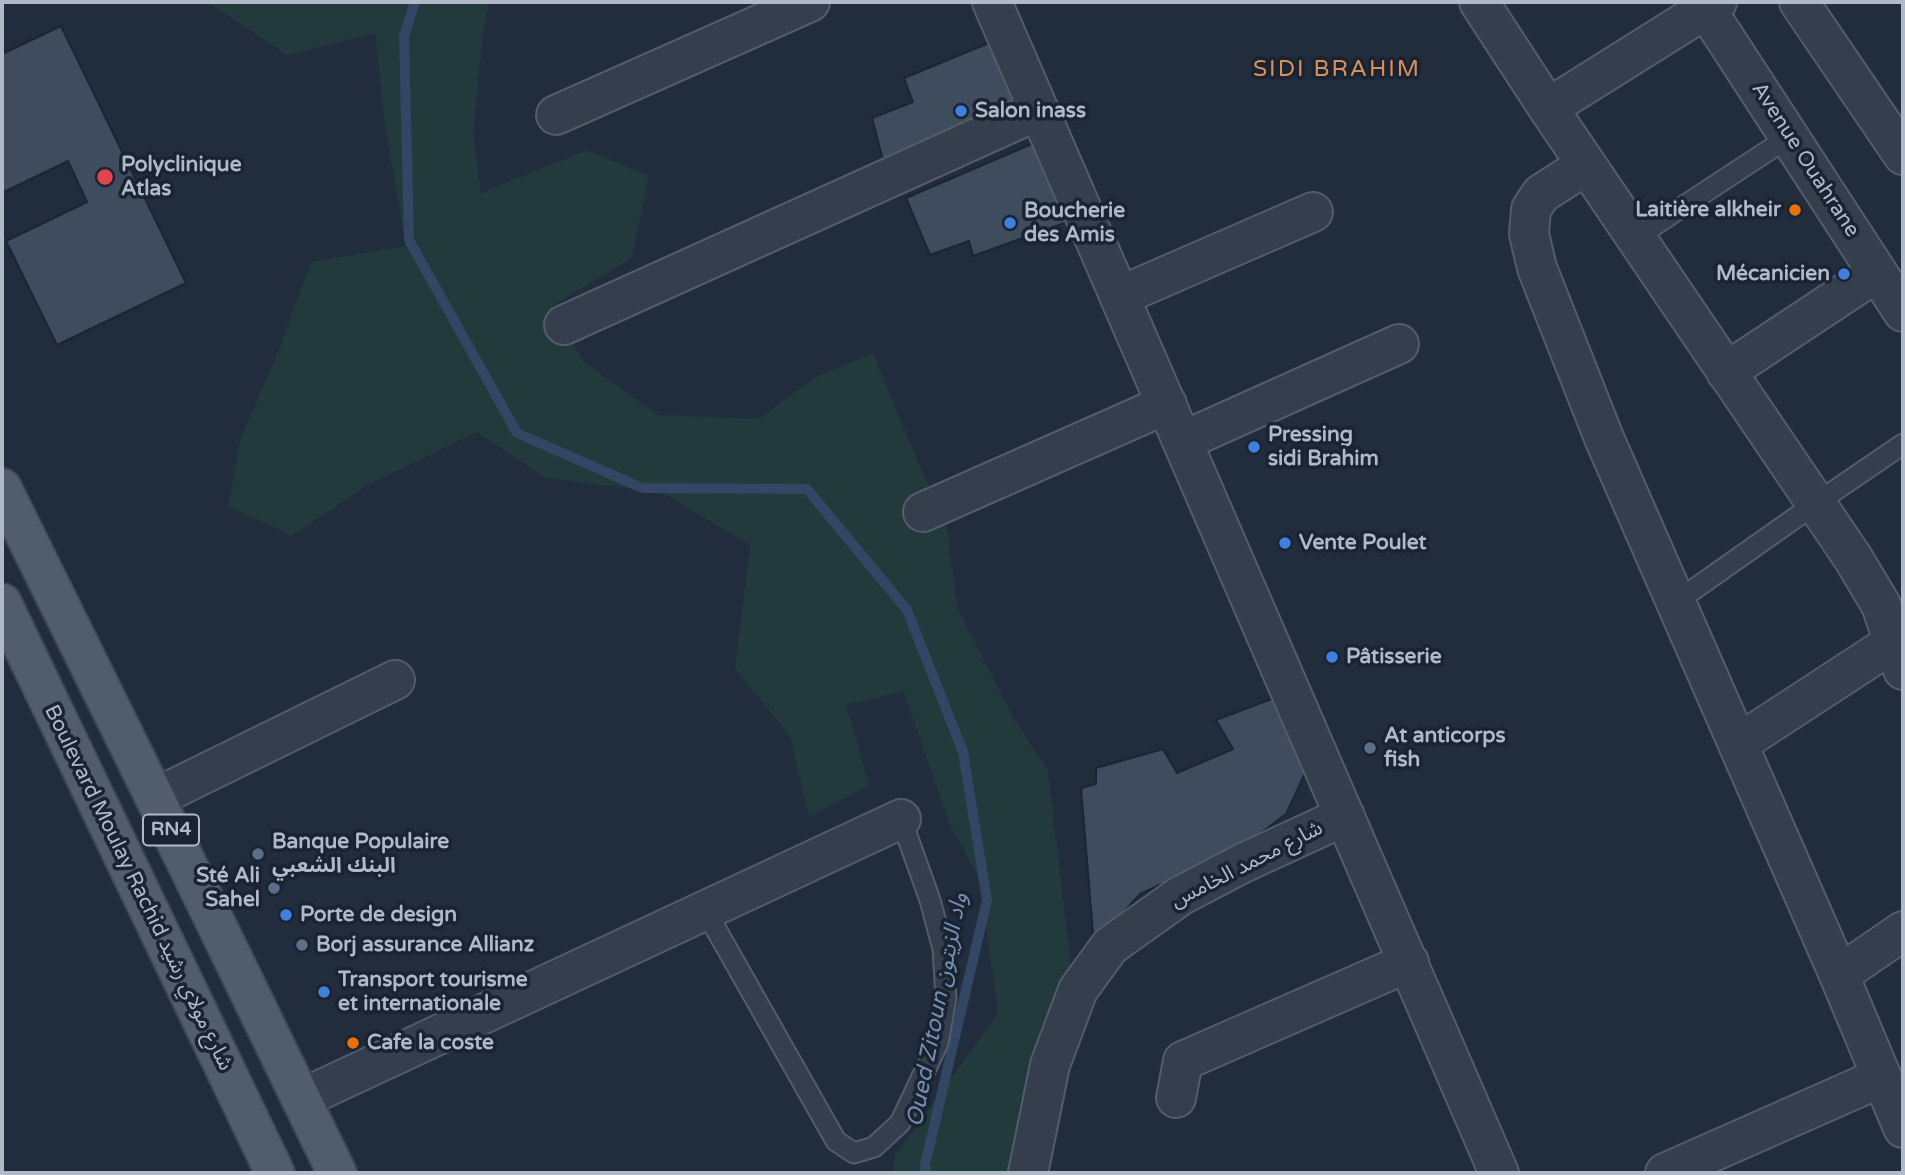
<!DOCTYPE html>
<meta charset="utf-8">
<style>
body{margin:0}
#map{position:relative;width:1905px;height:1175px;overflow:hidden;background:#212c3c;font-family:"Varela Round",sans-serif}
canvas{display:block}
.frame{position:absolute;inset:0;border:4px solid #b0b9c8;pointer-events:none}
</style>
<div id="map">
<canvas width="1905" height="1175"></canvas>
<div class="frame"></div>
</div>
<script>
const ctx = document.querySelector('canvas').getContext('2d');
ctx.lineJoin = 'round';
function fillPath(path, color) { ctx.fillStyle = color; ctx.fill(path, 'evenodd'); }
const poly = rows => new Path2D(rows.map(r => 'M' + r).join(''));
function strokePath(path, color, width, dash) { ctx.strokeStyle = color; ctx.lineWidth = width; ctx.lineCap = dash ? 'butt' : 'round'; ctx.setLineDash(dash || []); ctx.stroke(path); }
function write(font, color, halo, rows, align = 'center') {
  ctx.font = font + ' "Varela Round","Noto Sans Arabic",sans-serif'; ctx.lineWidth = 7; ctx.setLineDash([]); ctx.textBaseline = 'middle'; ctx.strokeStyle = halo; ctx.fillStyle = color; for (const [text, x, y, turn = 0] of rows) {
    ctx.save(); ctx.translate(x, y); ctx.rotate((+turn || 0) * Math.PI / 180); ctx.textAlign = isNaN(turn) ? turn : align; if (halo) ctx.strokeText(text, 0, 0); ctx.fillText(text, 0, 0); ctx.restore();
  }
}
fillPath(poly([
 [208,2,489,2,483,35,473,132,481,193,587,150,649,176,632,258,552,306,584,362,658,415,758,419,816,377,873,353,904,429,947,528,957,607,1013,717,1048,771,1071,966,1020,1102,1010,1173,893,1173,895,1156,998,1013,980,879,949,823,904,692,846,704,869,785,809,817,790,736,735,669,750,545,661,492,545,478,477,432,366,486,292,536,228,506,241,437,277,355,311,262,406,246,385,125,375,33,287,55]
]), '#233a3d');
strokePath(poly([
 [415,2,404,36,409,240,517,433,642,488,807,489,907,610,963,752,987,900,925,1165,926,1173]
]), '#334764', 10);
const building = poly([
 [61,26,186,283,57,345,6,241,87,202,68,161,2,193,2,54,61,26],
 [1001,38,1031,104,884,164,872,118,913,102,904,78,1001,38],
 [1034,143,1070,221,973,256,969,241,930,255,906,198,1034,143],
 [1282,695,1306,771,1286,814,1241,848,1140,894,1094,945,1081,788,1096,784,1096,768,1163,749,1177,773,1233,749,1216,720,1282,695]
]);
fillPath(building, '#3f4c5e');
strokePath(building, '#1c2533', 2);
const lane = poly([
 [1635,238,1789,137],
 [1676,602,1815,504,1903,444],
 [705,910,836,1141,854,1153,874,1147,900,1123,938,1043,946,998,943,949,930,900,901,819]
]);
const street = poly([
 [992,2,1499,1173],
 [1479,2,1548,108,1853,558,1881,605,1903,670],
 [1799,2,1903,155],
 [1706,9,1903,312],
 [1548,108,1717,2],
 [556,115,810,2],
 [1586,165,1541,194,1531,209,1529,234,1537,268,1604,438,1839,975,1903,1128],
 [1120,296,1313,212],
 [564,325,1039,110],
 [1726,372,1877,272],
 [1183,441,1399,344],
 [923,512,1167,404],
 [1738,744,1894,642],
 [155,798,395,680],
 [1839,975,1903,931],
 [1176,1098,1183,1061,1409,962],
 [301,1099,901,819],
 [1028,1173,1050,1065,1078,990,1110,946,1180,896,1243,863,1345,816],
 [1665,1173,1882,1077]
]);
const primary = poly([
 [2,488,155,798,337,1173],
 [2,603,275,1173]
]);
strokePath(lane, '#535c6a', 23);
strokePath(street, '#535c6a', 42);
strokePath(primary, '#3e4755', 42);
strokePath(lane, '#353e4c', 19);
strokePath(street, '#353e4c', 38);
strokePath(primary, '#525d6c', 38);
for (const [x, y, r, color] of [
 [961,111,7,"#3f7fe0"],
 [105,177,9,"#e0444e"],
 [1795,210,7,"#e8710a"],
 [1010,223,7,"#3f7fe0"],
 [1844,274,7,"#3f7fe0"],
 [1254,447,7,"#3f7fe0"],
 [1285,543,7,"#3f7fe0"],
 [1332,657,7,"#3f7fe0"],
 [1370,748,7,"#5c6f8a"],
 [258,854,7,"#5c6f8a"],
 [274,888,7,"#5c6f8a"],
 [286,915,7,"#3f7fe0"],
 [302,945,7,"#5c6f8a"],
 [324,992,7,"#3f7fe0"],
 [353,1043,7,"#e8710a"]
]) { const dot = new Path2D(); dot.arc(x, y, r, 0, 2 * Math.PI); ctx.fillStyle = color; ctx.fill(dot); strokePath(dot, '#1a2331', 2.5); }
for (const [x, y, w] of [
 [171,830,56]
]) { const box = new Path2D(); box.roundRect(x - w / 2, y - 15.5, w, 31, 5); ctx.fillStyle = '#1a2331'; ctx.fill(box); strokePath(box, '#b0b9c8', 2); }
write('bold 19px', '#b0b9c8', null, [
 ["RN4",171,830]
]);
write('bold 21px', '#b0b9c8', '#1a2331', [
 ["Salon inass",975,111],
 ["Polyclinique",121,165],
 ["Atlas",121,189],
 ["Laitière alkheir",1781,210,"right"],
 ["Boucherie",1024,211],
 ["des Amis",1024,235],
 ["Mécanicien",1830,274,"right"],
 ["Pressing",1268,435],
 ["sidi Brahim",1268,459],
 ["Vente Poulet",1299,543],
 ["Pâtisserie",1346,657],
 ["At anticorps",1384,736],
 ["fish",1384,760],
 ["Banque Populaire",272,842],
 ["البنك الشعبي",272,866],
 ["Sté Ali",260,876,"right"],
 ["Sahel",260,900,"right"],
 ["Porte de design",300,915],
 ["Borj assurance Allianz",316,945],
 ["Transport tourisme",338,980],
 ["et internationale",338,1004],
 ["Cafe la coste",367,1043]
], 'left');
write('21px', '#b0b9c8', '#1a2331', [
 ["Avenue Ouahrane",1805,160,57],
 ["شارع محمد الخامس",1247,865,-27],
 ["Boulevard Moulay Rachid شارع مولاي رشيد",138,888,64]
]);
ctx.letterSpacing = '2px';
write('23px', '#da9159', '#1a2331', [
 ["SIDI BRAHIM",1337,70]
]);
ctx.letterSpacing = '0px';
write('italic 23px', '#758fb2', '#1a2331', [
 ["Oued Zitoun واد الزيتون",938,1010,-79]
]);
</script>
